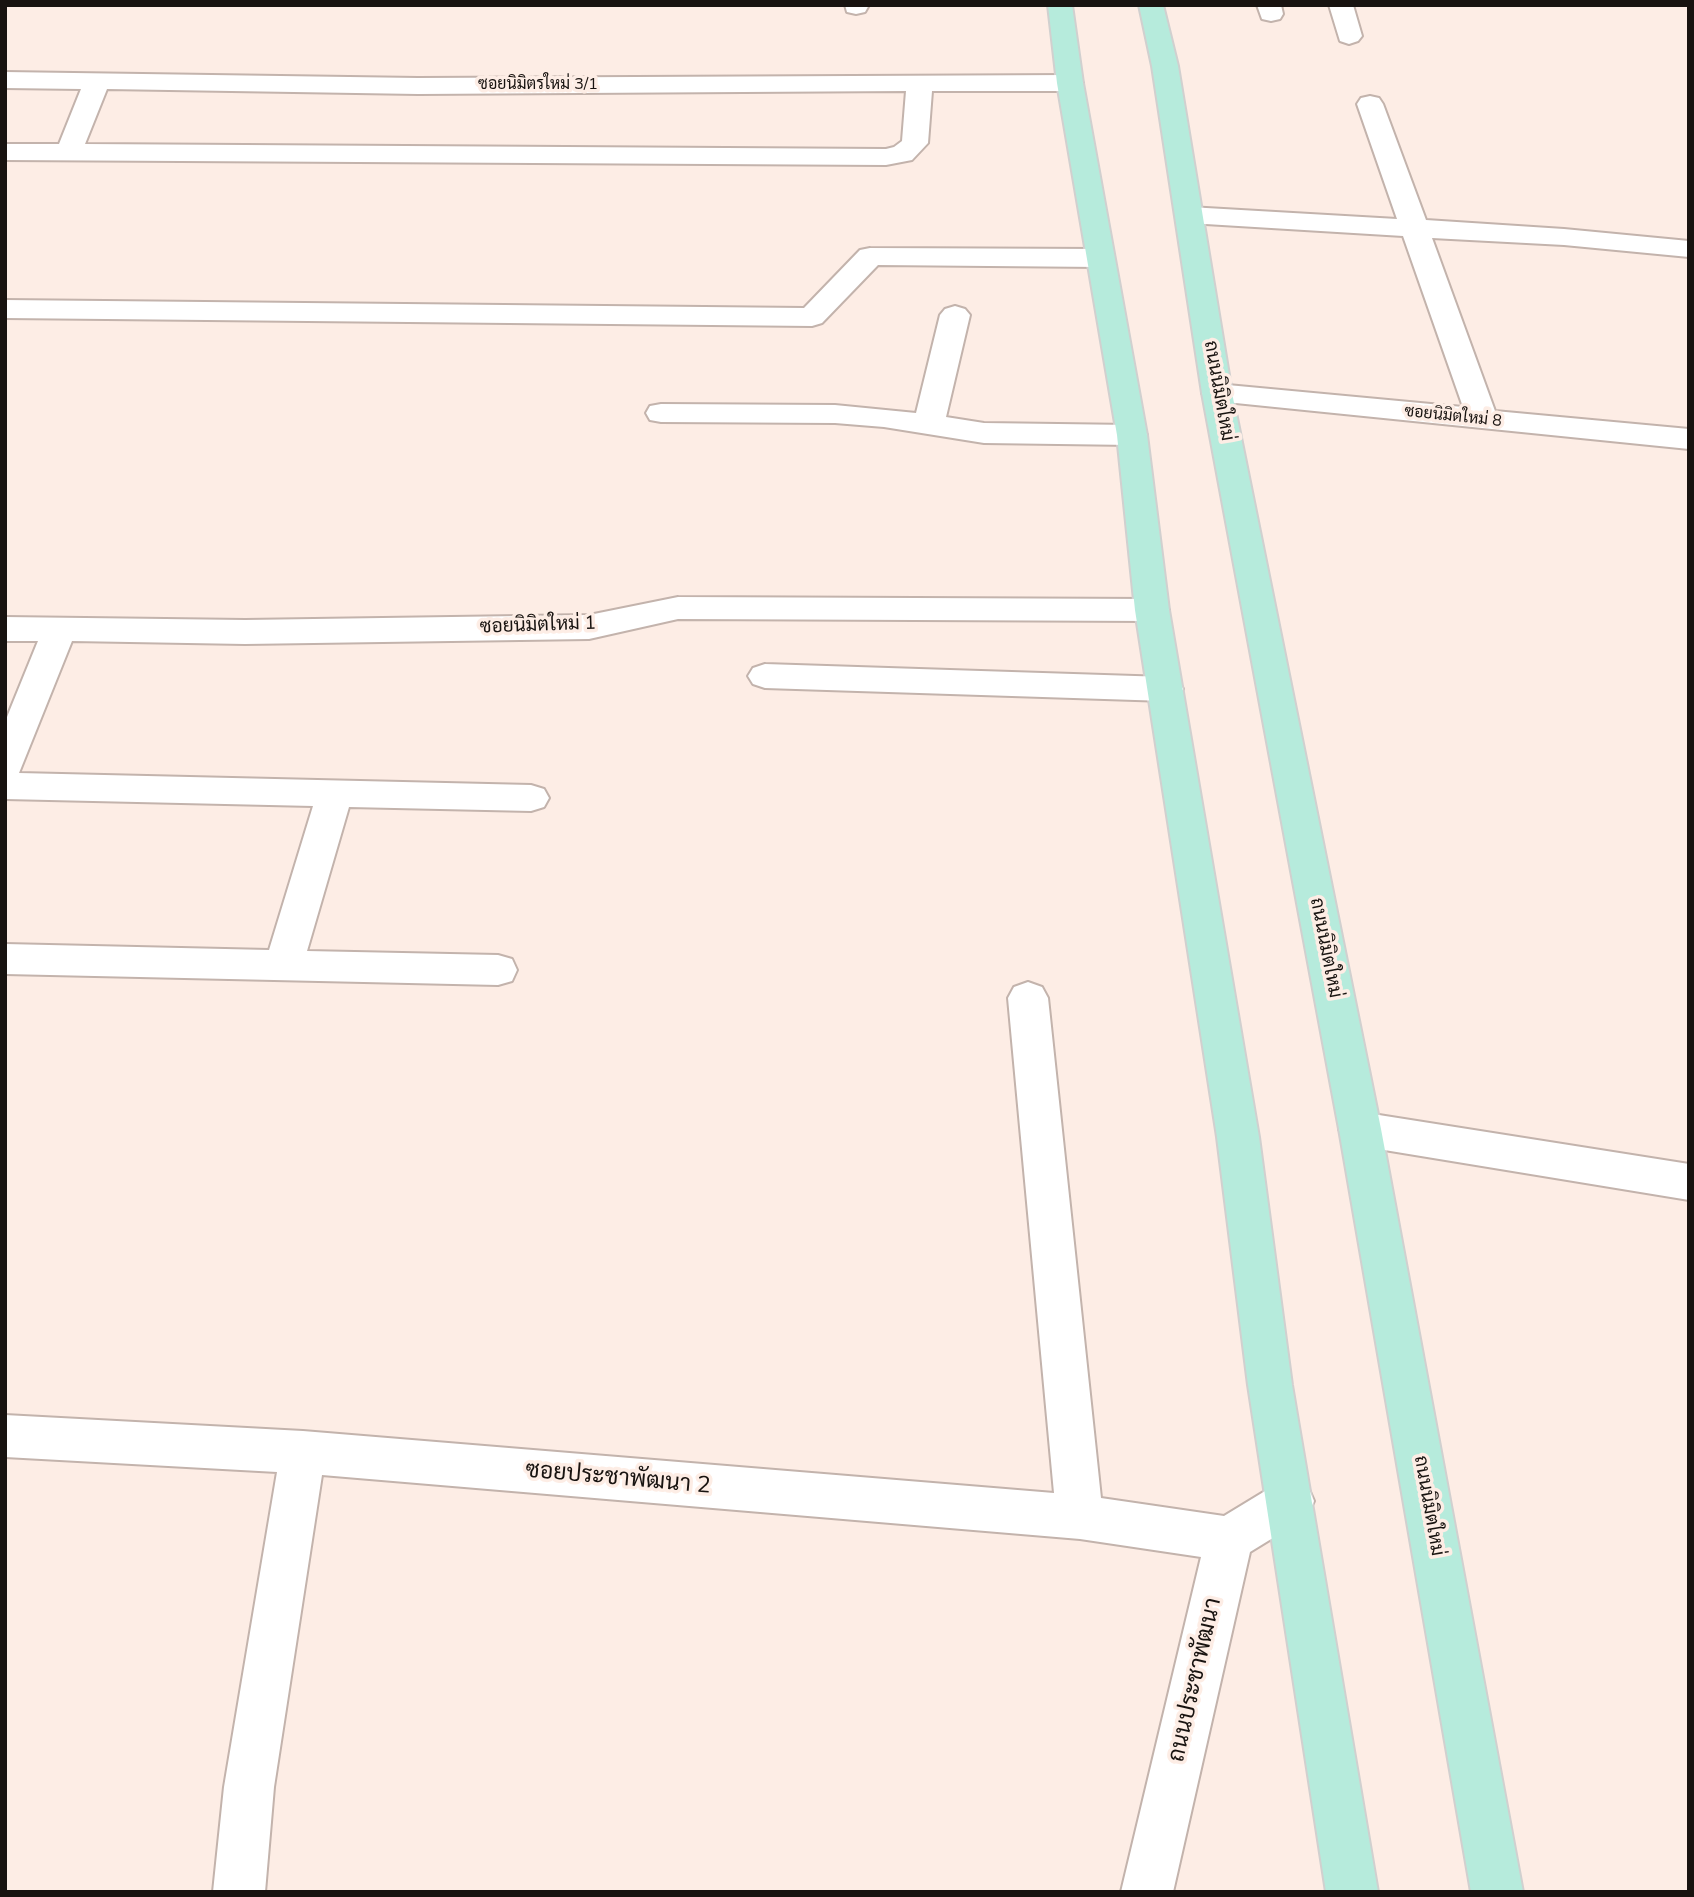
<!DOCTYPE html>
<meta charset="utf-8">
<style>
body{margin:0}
#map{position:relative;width:1694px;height:1897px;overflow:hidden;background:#fdede5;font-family:"Nunito Sans",sans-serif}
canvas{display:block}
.frame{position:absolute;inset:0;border:7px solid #181310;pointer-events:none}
</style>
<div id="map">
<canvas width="1694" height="1897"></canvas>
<div class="frame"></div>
</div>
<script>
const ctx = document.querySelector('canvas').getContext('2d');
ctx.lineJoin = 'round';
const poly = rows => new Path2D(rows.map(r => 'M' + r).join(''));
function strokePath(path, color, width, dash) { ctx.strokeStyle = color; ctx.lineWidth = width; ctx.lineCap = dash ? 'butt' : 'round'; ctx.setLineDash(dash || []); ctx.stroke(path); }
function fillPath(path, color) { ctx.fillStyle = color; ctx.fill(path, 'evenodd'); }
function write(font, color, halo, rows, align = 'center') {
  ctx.font = font + ' "Nunito Sans",Sarabun,sans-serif'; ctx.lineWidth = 7; ctx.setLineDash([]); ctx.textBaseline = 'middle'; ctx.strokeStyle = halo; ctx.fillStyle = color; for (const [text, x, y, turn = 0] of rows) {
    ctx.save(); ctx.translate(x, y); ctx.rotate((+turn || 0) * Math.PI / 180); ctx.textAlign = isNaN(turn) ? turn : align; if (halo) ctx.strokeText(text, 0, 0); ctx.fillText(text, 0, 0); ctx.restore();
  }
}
const minor = poly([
 [845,5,869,5,865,12,856,14,847,12,845,5],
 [1257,5,1281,5,1283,14,1280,19,1271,21,1262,19,1257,5],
 [1329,5,1353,5,1362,36,1358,41,1349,44,1340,41,1329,5],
 [5,72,418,78,1070,75,1079,78,1083,83,1079,88,1070,91,932,91,928,143,912,160,886,165,5,160,5,144,59,144,81,89,5,88,5,72],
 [107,89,418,94,906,91,902,141,894,147,886,149,85,144,107,89],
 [1370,96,1379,98,1383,104,1426,220,1564,229,1689,241,1689,257,1564,245,1432,238,1495,411,1689,429,1689,449,1206,400,1202,393,1206,386,1217,384,1463,407,1403,236,1189,223,1179,221,1175,215,1179,209,1189,207,1397,219,1357,104,1361,98,1370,96],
 [870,248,1100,249,1110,252,1114,258,1110,264,1100,267,878,265,822,323,812,326,5,318,5,300,804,308,860,250,870,248],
 [955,306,965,309,970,315,946,417,984,423,1132,425,1143,428,1147,435,1143,442,1132,445,984,443,884,427,835,423,661,422,650,420,646,413,650,406,661,404,835,405,916,413,940,315,945,309,955,306],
 [678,597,1152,599,1164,602,1169,610,1164,618,1152,621,678,619,589,639,245,644,72,641,19,773,531,785,544,789,549,798,544,807,531,811,349,807,307,951,498,955,512,959,517,970,512,981,498,985,5,974,5,944,269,950,313,806,5,799,5,722,38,641,5,641,5,617,245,620,589,615,678,597],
 [765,664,1166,677,1178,680,1183,689,1178,698,1166,701,765,688,753,684,748,676,753,668,765,664],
 [1028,982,1042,987,1048,998,1101,1498,1224,1516,1275,1485,1291,1479,1307,1485,1314,1501,1307,1517,1250,1552,1173,1892,1121,1892,1201,1557,1080,1539,322,1475,274,1787,265,1892,213,1892,224,1787,277,1472,5,1457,5,1415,303,1431,1054,1493,1008,998,1014,987,1028,982],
 [1360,1112,1689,1164,1689,1200,1360,1146,1345,1141,1339,1129,1345,1117,1360,1112]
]);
const major = poly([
 [1048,5,1072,5,1083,83,1147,435,1169,610,1259,1137,1292,1385,1378,1892,1326,1892,1248,1385,1217,1137,1135,610,1117,435,1057,83,1048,5],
 [1139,5,1163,5,1178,66,1232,393,1381,1129,1523,1892,1471,1892,1339,1129,1202,393,1152,66,1139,5]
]);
strokePath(minor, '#c3b3ac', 4);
strokePath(major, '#d1d0cf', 4);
fillPath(minor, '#fff');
fillPath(major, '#b6ebdc');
write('16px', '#181310', '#fdede5', [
 ["ซอยนิมิตรใหม่ 3/1",538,85],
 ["ซอยนิมิตใหม่ 8",1453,417,6]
]);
write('19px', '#181310', '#fdede5', [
 ["ถนนนิมิตใหม่",1218,391,80],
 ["ซอยนิมิตใหม่ 1",538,626,-2],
 ["ถนนนิมิตใหม่",1325,948,79],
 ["ถนนนิมิตใหม่",1428,1506,80]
]);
write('23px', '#181310', '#fdede5', [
 ["ซอยประชาพัฒนา 2",618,1479,5],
 ["ถนนประชาพัฒนา",1196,1680,-77]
]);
</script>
